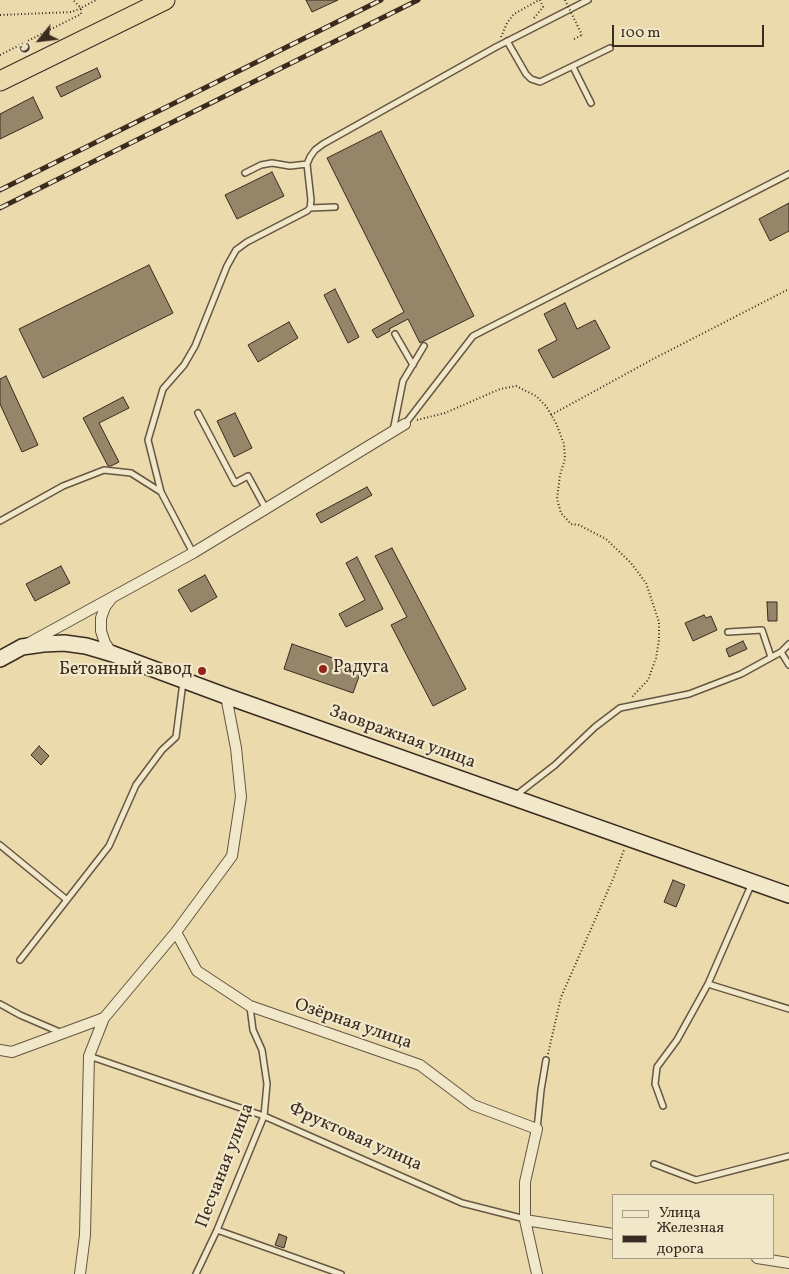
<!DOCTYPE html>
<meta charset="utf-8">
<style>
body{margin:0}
#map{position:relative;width:789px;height:1274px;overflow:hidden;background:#eadaac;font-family:Vollkorn,serif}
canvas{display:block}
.legend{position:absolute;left:612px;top:1194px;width:162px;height:65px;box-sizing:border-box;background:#f1e7c9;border:1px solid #a89b85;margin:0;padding:6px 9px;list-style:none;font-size:15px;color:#3a2a20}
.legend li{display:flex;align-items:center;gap:10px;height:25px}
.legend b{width:25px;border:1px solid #a89b85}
.north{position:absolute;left:15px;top:15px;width:50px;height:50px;-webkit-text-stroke:4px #f1e7c9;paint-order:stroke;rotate:241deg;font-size:14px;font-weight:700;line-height:20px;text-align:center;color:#3a2a20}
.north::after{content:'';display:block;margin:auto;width:18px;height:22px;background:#3a2a20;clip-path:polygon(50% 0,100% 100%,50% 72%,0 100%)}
.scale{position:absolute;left:612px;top:25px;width:152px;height:22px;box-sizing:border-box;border:2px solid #3a2a20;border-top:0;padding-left:6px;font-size:15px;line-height:18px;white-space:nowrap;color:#3a2a20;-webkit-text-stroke:4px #f1e7c9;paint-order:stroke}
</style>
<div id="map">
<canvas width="789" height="1274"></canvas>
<ul class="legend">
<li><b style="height:6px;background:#f1e7c9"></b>Улица</li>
<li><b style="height:6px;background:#3a2a20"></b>Железная дорога</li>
</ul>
<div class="north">С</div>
<div class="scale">100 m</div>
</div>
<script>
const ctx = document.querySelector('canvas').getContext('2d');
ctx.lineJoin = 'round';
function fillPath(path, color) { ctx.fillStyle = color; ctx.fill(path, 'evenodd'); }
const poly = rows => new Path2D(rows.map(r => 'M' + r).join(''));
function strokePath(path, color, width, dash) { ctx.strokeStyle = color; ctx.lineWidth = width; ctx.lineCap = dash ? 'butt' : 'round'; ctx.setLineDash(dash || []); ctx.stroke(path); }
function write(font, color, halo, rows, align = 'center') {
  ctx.font = font + ' Vollkorn,serif'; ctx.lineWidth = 4.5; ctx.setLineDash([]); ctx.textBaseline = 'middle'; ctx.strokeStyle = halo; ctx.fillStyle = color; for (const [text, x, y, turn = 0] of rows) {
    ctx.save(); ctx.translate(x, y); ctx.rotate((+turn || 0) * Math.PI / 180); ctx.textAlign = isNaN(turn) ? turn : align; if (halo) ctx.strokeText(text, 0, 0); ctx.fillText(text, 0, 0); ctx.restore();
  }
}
const building = poly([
 [306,0,338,0,312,12,306,0],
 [97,68,101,77,61,97,56,87,97,68],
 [33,97,43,118,0,139,0,114,33,97],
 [381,131,474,316,420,343,408,319,389,329,390,331,377,338,372,330,404,312,327,158,381,131],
 [272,172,284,196,237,219,225,195,272,172],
 [789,203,789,231,770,241,759,219,789,203],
 [149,265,173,313,43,378,19,329,149,265],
 [335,289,359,337,348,343,324,295,335,289],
 [565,303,577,329,595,320,610,348,553,378,538,350,557,340,544,314,565,303],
 [289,322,298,338,258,362,248,345,289,322],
 [6,376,38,445,22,452,0,404,0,379,6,376],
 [123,397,129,408,99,423,119,462,111,466,108,466,83,418,123,397],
 [235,413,252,448,234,457,217,421,235,413],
 [367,487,372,495,321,523,316,514,367,487],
 [392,548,466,689,433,706,391,625,407,617,375,556,392,548],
 [357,557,383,609,346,627,339,614,365,600,346,563,357,557],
 [61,566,70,583,35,601,26,584,61,566],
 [205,575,217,597,191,612,178,590,205,575],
 [767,602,777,602,777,621,768,621,767,602],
 [704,615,706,618,711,616,717,630,693,641,685,623,704,615],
 [743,641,747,649,729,657,726,649,743,641],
 [292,644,362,668,353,693,284,669,292,644],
 [39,746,49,756,41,765,31,755,39,746],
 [673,880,685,885,676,907,664,902,673,880],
 [279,1234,287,1237,284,1248,275,1245,279,1234]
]);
fillPath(building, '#968669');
strokePath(building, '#3a2a20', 1);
const lane = poly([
 [507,41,526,74,531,79,540,82,610,48],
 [573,67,591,103],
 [245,173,261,165,272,163,290,166,307,164],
 [310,208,311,200,307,164,310,157,315,150,323,144,496,47,588,0],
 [395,334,413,365],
 [198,413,235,483,248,476,266,509],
 [405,424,473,336,789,174],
 [393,431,403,381,424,346],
 [0,521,63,486,104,470,131,473,161,492],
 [193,553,161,492,148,440,163,389,184,365,195,346,227,266,236,250,247,242,307,211,310,208,335,207],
 [728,632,762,630,771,657],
 [781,652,789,665],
 [515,796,555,765,595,727,620,708,689,694,741,674,781,652,789,644],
 [0,845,67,900],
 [20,960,109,846,136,785,162,750,176,737,183,682],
 [708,984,789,1009],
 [0,1004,20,1015,62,1033],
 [89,1056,264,1116,462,1203,525,1219],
 [663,1106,655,1084,657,1067,677,1040,708,984,752,883],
 [537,1129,541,1090,546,1060],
 [654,1164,696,1180,789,1156],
 [217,1230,341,1274],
 [196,1274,217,1230,264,1116,267,1084,262,1050,253,1030,250,1007]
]);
const street = poly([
 [111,599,105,607,101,618,101,631,105,643,112,653],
 [29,643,193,553,405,424],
 [176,932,197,971,250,1006,420,1065,473,1105,537,1129,525,1182,525,1220,537,1274],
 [0,1050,12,1052,104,1018],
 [525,1220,613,1234],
 [757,1258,789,1263],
 [80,1274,85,1235,89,1056,104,1018,176,932,232,856,241,797,236,748,226,696]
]);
const secondary = poly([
 [0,659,22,647,43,644,64,643,86,646,113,654,226,696,789,895]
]);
const highway = poly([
 [0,81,165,0]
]);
strokePath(lane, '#665643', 8);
strokePath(street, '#665643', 12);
strokePath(secondary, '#3a2a20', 18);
strokePath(highway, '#3a2a20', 21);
strokePath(poly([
 [0,15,72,12,81,8,73,0],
 [534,18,543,7,540,0],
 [501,37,507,23,514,14,539,0],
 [574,39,582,35],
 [0,55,81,14,81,8,96,0],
 [551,415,655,358,789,289],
 [417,420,445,413,500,389,516,386,536,396,546,406,556,423,564,444,565,459,560,475,557,499,561,513,571,524,579,525,606,539,631,563,646,583,659,622,659,640,656,658,648,680,631,698],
 [548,1054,561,997,613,879,624,850]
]), '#3a2a20', 2, [1, 2.5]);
strokePath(lane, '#f1e7c9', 5);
strokePath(street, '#f1e7c9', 10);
strokePath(secondary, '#f1e7c9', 15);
strokePath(highway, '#eadaac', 19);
const rail = poly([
 [0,190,381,0],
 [0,208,418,0]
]);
strokePath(rail, '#3a2a20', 5);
strokePath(rail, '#f1e7c9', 3, [9]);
strokePath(poly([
 [565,0,582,35]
]), '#3a2a20', 2, [1, 2.5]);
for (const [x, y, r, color] of [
 [323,669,5,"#8f2418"],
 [202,671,5,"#8f2418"]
]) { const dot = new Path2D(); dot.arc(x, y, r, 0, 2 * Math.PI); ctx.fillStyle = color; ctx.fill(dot); strokePath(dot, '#f1e7c9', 2); }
write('18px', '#3a2a20', '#f1e7c9', [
 ["Радуга",333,669],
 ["Бетонный завод",192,671,"right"]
], 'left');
write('18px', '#3a2a20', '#f1e7c9', [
 ["Заовражная улица",402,738,20],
 ["Озёрная улица",353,1025,19],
 ["Фруктовая улица",355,1138,24],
 ["Песчаная улица",226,1166,-69]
]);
</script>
